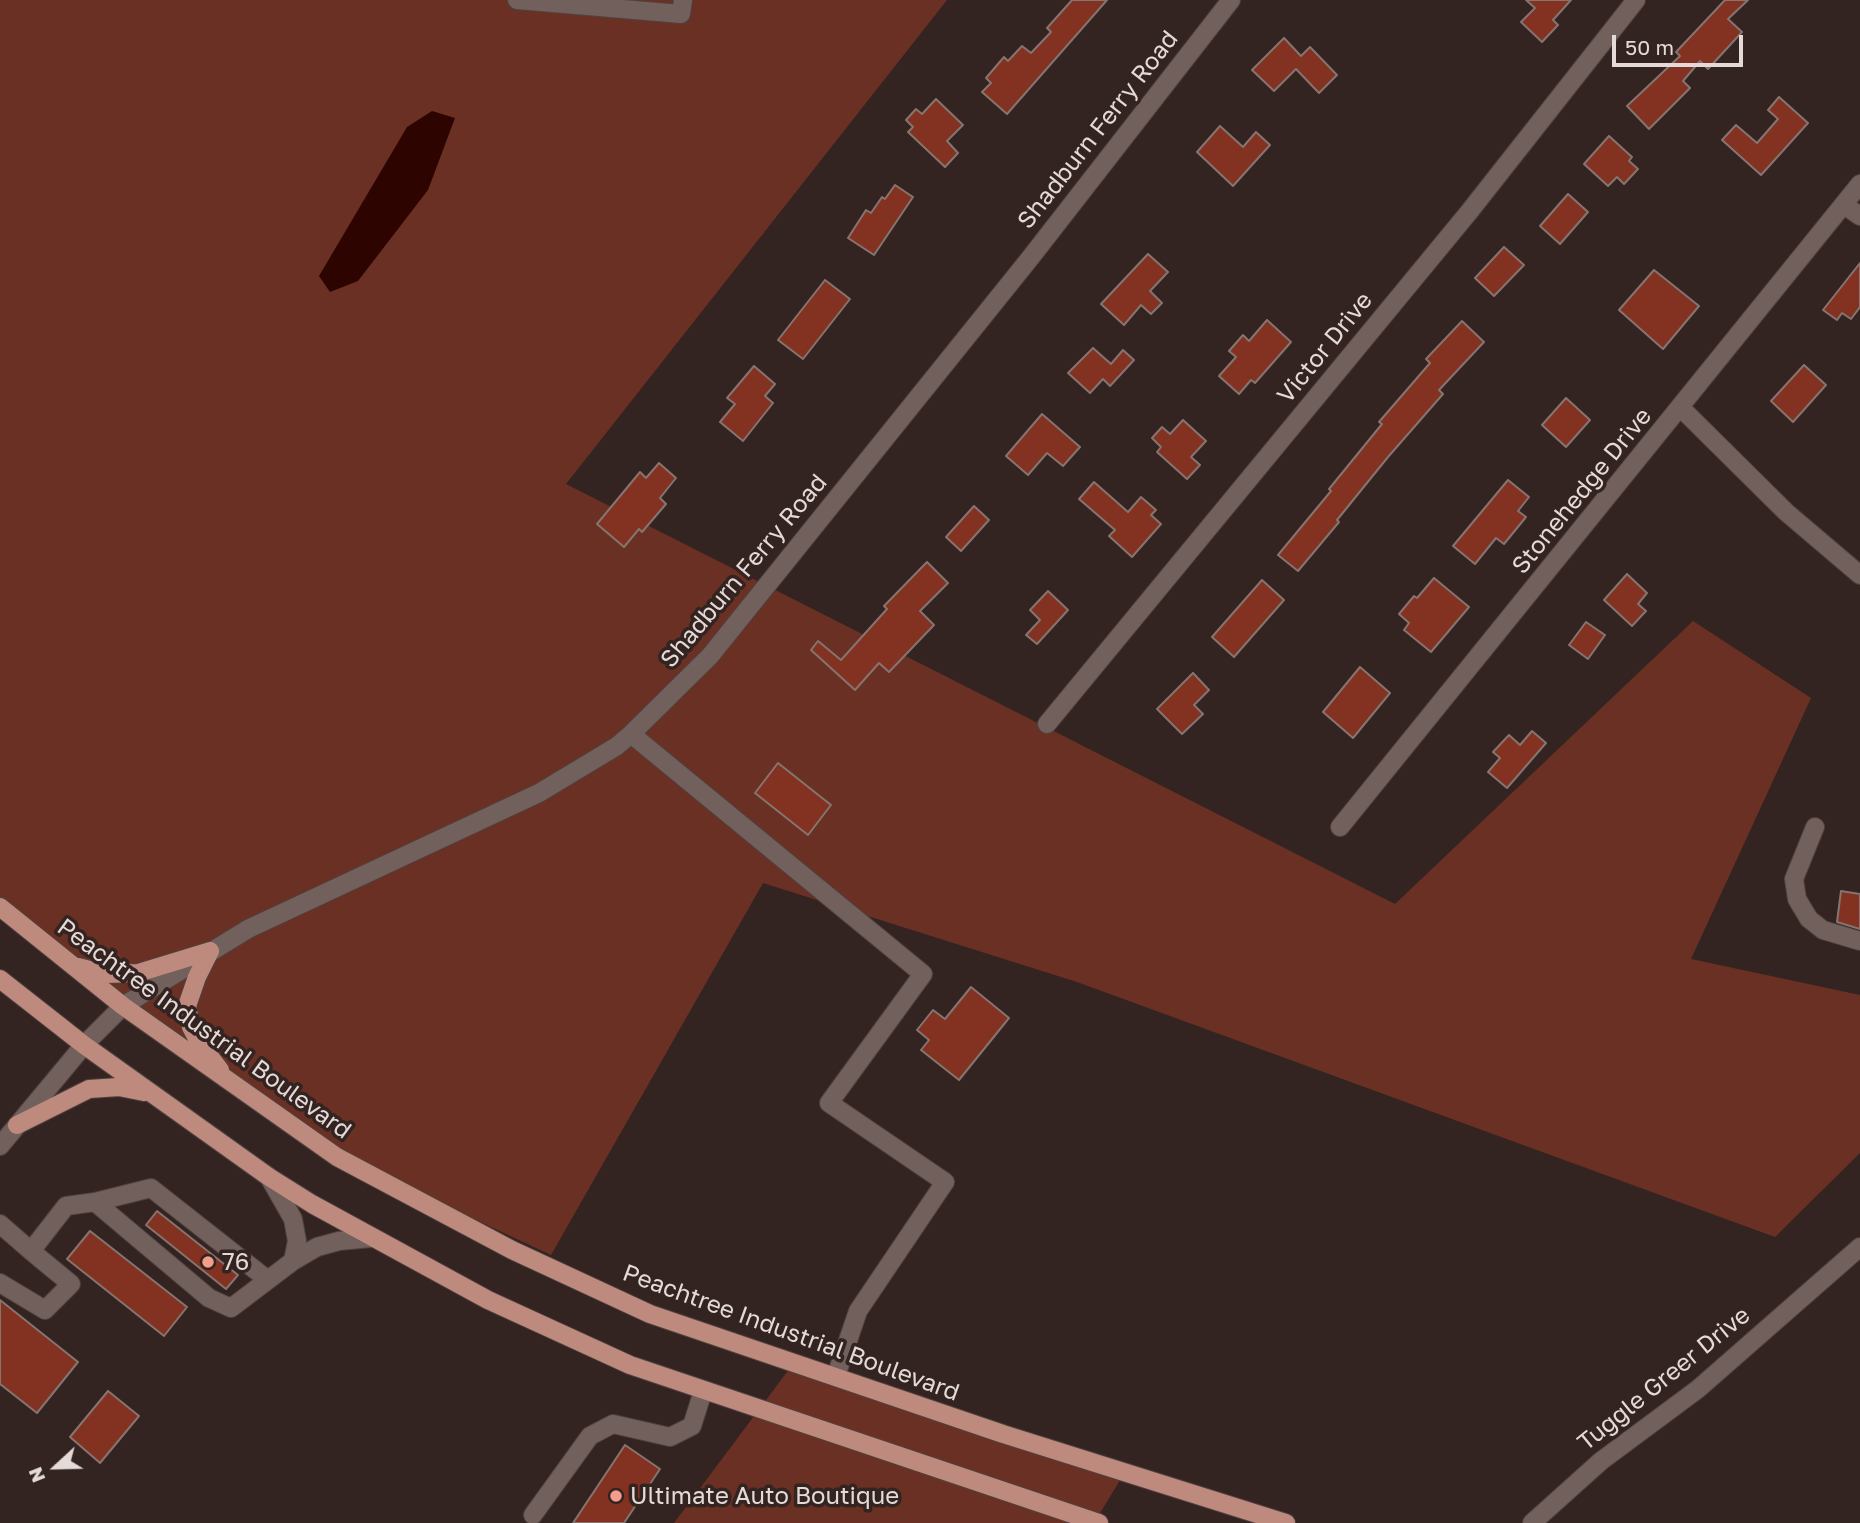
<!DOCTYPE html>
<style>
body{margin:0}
#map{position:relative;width:1860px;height:1523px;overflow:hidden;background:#332421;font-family:"Golos Text",sans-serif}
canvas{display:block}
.north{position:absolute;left:21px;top:1432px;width:70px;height:70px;-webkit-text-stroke:5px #332421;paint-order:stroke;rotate:248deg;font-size:19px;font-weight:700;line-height:28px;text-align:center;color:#e4dad8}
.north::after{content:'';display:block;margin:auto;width:24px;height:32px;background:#e4dad8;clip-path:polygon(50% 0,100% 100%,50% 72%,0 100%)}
.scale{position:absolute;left:1612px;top:35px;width:131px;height:32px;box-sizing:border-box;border:4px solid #e4dad8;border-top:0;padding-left:9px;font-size:21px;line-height:24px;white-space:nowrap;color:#e4dad8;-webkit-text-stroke:5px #332421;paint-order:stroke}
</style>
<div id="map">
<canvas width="1860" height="1523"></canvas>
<div class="north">N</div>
<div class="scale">50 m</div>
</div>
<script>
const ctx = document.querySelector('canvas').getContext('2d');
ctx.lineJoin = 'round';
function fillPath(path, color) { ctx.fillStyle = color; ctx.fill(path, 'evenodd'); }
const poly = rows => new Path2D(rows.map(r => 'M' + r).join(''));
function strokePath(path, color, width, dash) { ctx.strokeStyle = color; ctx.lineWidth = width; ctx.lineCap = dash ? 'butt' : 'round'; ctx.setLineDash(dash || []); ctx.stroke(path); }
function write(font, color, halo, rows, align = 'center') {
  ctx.font = font + ' "Golos Text",sans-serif'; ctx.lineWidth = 7; ctx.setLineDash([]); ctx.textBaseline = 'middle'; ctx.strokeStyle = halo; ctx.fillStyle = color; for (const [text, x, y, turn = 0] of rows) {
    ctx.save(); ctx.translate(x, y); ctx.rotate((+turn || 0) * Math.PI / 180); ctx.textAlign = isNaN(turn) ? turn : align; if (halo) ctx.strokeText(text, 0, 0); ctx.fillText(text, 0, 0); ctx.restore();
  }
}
fillPath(poly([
 [0,0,947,0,566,484,1395,904,1693,621,1811,698,1691,959,1860,995,1860,1153,1775,1237,1077,982,763,883,551,1255,307,1141,0,902],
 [793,1364,1125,1472,1094,1523,674,1523]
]), '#6b3024');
fillPath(poly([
 [432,111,455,118,428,190,358,281,330,292,319,276,407,127]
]), '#2d0400');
const building = poly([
 [1072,0,1107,0,1007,114,982,92,991,83,986,78,1004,57,1008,61,1022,46,1031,53,1051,32,1047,28,1072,0],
 [1526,0,1571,0,1553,20,1558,25,1542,42,1521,22,1535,8,1526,0],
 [1725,0,1748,0,1728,19,1742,32,1708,69,1700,61,1683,81,1690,88,1649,129,1627,106,1680,56,1676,52,1725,0],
 [1284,38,1301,56,1310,47,1337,75,1319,93,1296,69,1274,91,1252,70,1284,38],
 [1779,97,1808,123,1761,175,1722,140,1736,125,1757,143,1778,119,1768,110,1779,97],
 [936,99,963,125,947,141,958,153,945,167,908,132,913,127,906,120,916,109,922,114,936,99],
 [1220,126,1243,147,1256,132,1270,145,1233,186,1197,152,1220,126],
 [1609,136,1632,157,1629,161,1638,169,1624,184,1617,177,1608,186,1584,164,1609,136],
 [895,185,913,197,874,255,848,238,866,210,871,213,882,197,885,199,895,185],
 [1568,194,1588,212,1560,244,1540,226,1568,194],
 [1504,247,1524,265,1494,296,1475,278,1504,247],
 [1148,254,1168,272,1150,291,1162,303,1151,314,1141,305,1124,325,1101,304,1148,254],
 [1860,263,1860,307,1851,319,1842,313,1837,320,1823,310,1860,263],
 [1654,270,1699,306,1663,349,1619,310,1654,270],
 [825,280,850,299,803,359,778,340,825,280],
 [1267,320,1291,342,1255,383,1251,380,1239,394,1219,376,1236,357,1229,351,1243,335,1249,341,1267,320],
 [1462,321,1484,342,1439,390,1443,394,1388,457,1337,520,1339,522,1298,571,1278,555,1331,491,1329,489,1382,424,1379,422,1430,363,1426,359,1462,321],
 [1093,348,1111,364,1123,350,1134,360,1110,386,1103,379,1090,393,1068,373,1093,348],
 [1804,365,1826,385,1793,422,1771,401,1804,365],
 [754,366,775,384,765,396,773,403,743,441,720,422,735,404,727,398,754,366],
 [1566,398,1590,420,1566,447,1542,425,1566,398],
 [1042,414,1080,447,1063,466,1047,453,1028,475,1006,456,1042,414],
 [1183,420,1206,441,1191,457,1200,465,1187,479,1157,452,1161,447,1152,438,1162,427,1170,434,1183,420],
 [659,463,676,478,660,498,666,504,642,532,639,529,624,547,597,524,640,472,646,478,659,463],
 [1508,480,1529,497,1518,511,1526,517,1504,544,1496,538,1475,564,1453,546,1508,480],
 [1094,482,1128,512,1141,497,1156,510,1151,515,1161,524,1132,557,1109,536,1115,530,1079,499,1094,482],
 [974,506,989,520,961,551,946,537,974,506],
 [927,562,948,583,920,611,934,625,889,672,879,663,855,690,811,650,818,641,841,660,887,609,884,606,927,562],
 [1627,574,1647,593,1638,604,1646,611,1632,626,1604,600,1627,574],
 [1434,578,1469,607,1431,652,1404,630,1409,623,1399,614,1414,596,1417,598,1434,578],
 [1262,580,1284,600,1234,657,1212,637,1262,580],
 [1048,591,1068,610,1037,644,1026,635,1040,620,1030,610,1048,591],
 [1586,622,1605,635,1588,659,1569,645,1586,622],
 [1360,667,1390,693,1353,738,1323,712,1360,667],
 [1193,673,1209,690,1194,705,1203,714,1182,734,1157,709,1193,673],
 [1532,731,1546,743,1507,788,1488,772,1500,758,1493,752,1509,735,1520,745,1532,731],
 [778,763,831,805,808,835,755,793,778,763],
 [1841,891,1860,894,1860,929,1837,922,1841,891],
 [971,987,1009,1018,959,1080,921,1050,929,1040,917,1030,933,1010,945,1019,971,987],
 [157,1211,238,1275,226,1289,146,1225,157,1211],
 [90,1231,187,1307,164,1336,67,1259,90,1231],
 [0,1300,78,1362,37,1413,0,1384,0,1300],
 [108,1391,139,1416,100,1463,70,1437,108,1391],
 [625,1445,660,1469,624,1523,573,1523,625,1445]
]);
fillPath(building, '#833222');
strokePath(building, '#85746f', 2);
const minor = poly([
 [517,0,681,14,683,0],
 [1844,205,1860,216],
 [1681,408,1786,512,1860,575],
 [1047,724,1469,212,1636,0],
 [631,734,923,974,829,1103,945,1182,858,1311,836,1376],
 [1340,827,1860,184],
 [1815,827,1794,879,1797,899,1809,919,1823,930,1860,941],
 [0,1146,84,1045,123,1006,248,929,539,793,617,746,631,734,710,656,1031,257,1231,0],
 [269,1177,293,1219,297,1241,293,1261],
 [95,1202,151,1188,268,1280],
 [0,1224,31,1251,66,1206,95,1202,209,1298,231,1308,293,1261,317,1247,339,1241,371,1238],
 [0,1283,45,1310,71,1284,31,1251],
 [533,1515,590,1436,613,1424,670,1437,692,1426,703,1391],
 [1532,1523,1601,1461,1698,1389,1860,1247]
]);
const major = poly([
 [0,907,123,1006,337,1157,512,1250,650,1314,1003,1434,1286,1523],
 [210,951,197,977,187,1006,191,1027,200,1044,220,1070],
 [78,967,105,974,138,973,210,951],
 [0,979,84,1045,269,1177,312,1204,488,1300,630,1365,1099,1523],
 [17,1125,89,1089,119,1087,144,1092]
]);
strokePath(minor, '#4f4240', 20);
strokePath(major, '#4f4240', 20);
strokePath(minor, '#72605c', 18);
strokePath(major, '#bf8a7e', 18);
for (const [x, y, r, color] of [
 [208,1262,7,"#f49d8a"],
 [616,1496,7,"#f49d8a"]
]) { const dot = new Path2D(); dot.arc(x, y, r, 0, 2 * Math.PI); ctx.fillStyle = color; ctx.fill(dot); strokePath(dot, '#332421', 2.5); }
write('24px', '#e4dad8', '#332421', [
 ["Shadburn Ferry Road",1098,130,-52],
 ["Victor Drive",1325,348,-51],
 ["Stonehedge Drive",1582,491,-51],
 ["Shadburn Ferry Road",744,571,-50],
 ["Peachtree Industrial Boulevard",204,1029,36],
 ["Peachtree Industrial Boulevard",791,1333,20],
 ["Tuggle Greer Drive",1664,1379,-39]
]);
write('24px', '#e4dad8', '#332421', [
 ["76",222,1262],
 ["Ultimate Auto Boutique",630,1496]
], 'left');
</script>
